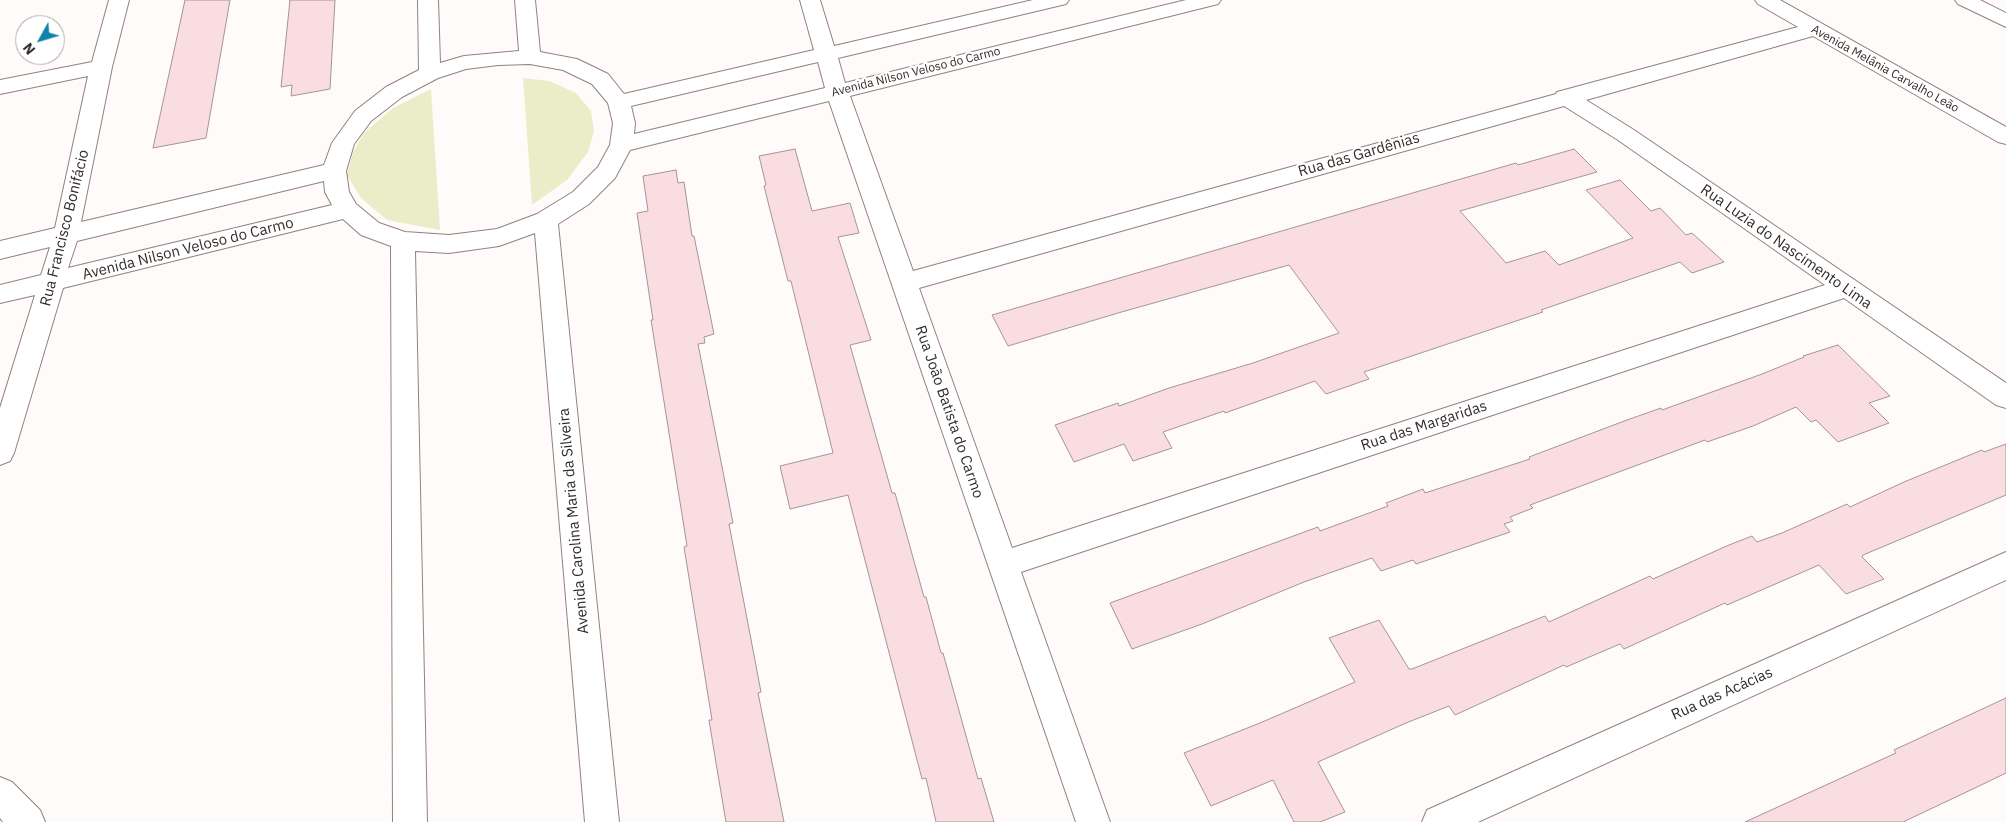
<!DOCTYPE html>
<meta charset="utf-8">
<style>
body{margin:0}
#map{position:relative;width:2006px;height:822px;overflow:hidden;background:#fefbfa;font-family:"IBM Plex Sans",sans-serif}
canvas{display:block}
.north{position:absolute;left:15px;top:15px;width:50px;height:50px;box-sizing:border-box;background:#fff;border:1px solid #adaaa9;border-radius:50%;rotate:231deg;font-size:14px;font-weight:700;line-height:20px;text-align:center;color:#312b29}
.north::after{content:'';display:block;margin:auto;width:18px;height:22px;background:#1183aa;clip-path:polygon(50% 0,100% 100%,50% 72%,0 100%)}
</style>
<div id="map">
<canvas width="2006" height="822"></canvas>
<div class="north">N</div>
</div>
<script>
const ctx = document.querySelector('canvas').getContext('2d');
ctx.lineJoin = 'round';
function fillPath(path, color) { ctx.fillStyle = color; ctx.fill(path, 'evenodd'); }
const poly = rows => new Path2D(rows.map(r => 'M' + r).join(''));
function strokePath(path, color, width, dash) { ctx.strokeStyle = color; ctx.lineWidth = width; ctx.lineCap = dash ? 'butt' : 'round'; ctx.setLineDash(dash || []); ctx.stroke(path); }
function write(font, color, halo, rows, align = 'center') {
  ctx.font = font + ' "IBM Plex Sans",sans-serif'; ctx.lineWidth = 4.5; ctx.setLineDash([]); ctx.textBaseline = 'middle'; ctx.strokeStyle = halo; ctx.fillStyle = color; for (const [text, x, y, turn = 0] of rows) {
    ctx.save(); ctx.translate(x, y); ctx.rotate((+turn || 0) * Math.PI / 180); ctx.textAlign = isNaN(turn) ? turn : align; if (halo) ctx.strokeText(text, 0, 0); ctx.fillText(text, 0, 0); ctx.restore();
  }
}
fillPath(poly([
 [523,78,550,81,576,93,591,111,594,131,588,152,567,180,532,205],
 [431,89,440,230,387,220,361,198,347,175,353,152,364,133,393,108]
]), '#ebedc9');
const building = poly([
 [185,0,230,0,206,138,153,148,185,0],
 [290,0,335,0,330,89,291,96,292,85,281,87,290,0],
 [795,149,812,211,850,203,859,233,838,237,871,340,850,345,892,493,895,493,924,597,926,597,941,653,943,653,978,779,981,778,994,822,936,822,926,778,922,779,848,495,790,509,780,466,833,453,791,281,788,281,764,186,766,185,759,156,795,149],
 [1574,149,1597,172,1460,211,1506,263,1545,251,1559,265,1633,238,1586,190,1620,180,1651,211,1660,208,1686,235,1692,233,1724,262,1692,273,1680,262,1541,310,1543,312,1364,372,1369,379,1326,394,1315,381,1225,413,1224,411,1163,432,1172,448,1133,461,1124,444,1074,462,1055,425,1118,403,1119,406,1169,388,1253,363,1339,333,1289,265,1118,313,1008,346,992,315,1516,163,1518,165,1574,149],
 [676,170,678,183,684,182,692,236,694,236,714,334,704,337,705,343,698,344,733,523,729,524,761,692,758,693,784,822,726,822,716,763,709,720,712,720,684,547,687,546,651,320,653,320,637,213,648,211,643,176,676,170],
 [1838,345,1890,396,1869,403,1889,423,1838,442,1816,420,1811,422,1796,407,1753,426,1707,442,1705,440,1530,505,1533,508,1510,517,1513,521,1504,524,1510,532,1416,564,1413,560,1381,571,1372,558,1304,582,1202,624,1132,649,1110,603,1318,527,1320,531,1388,506,1386,503,1423,489,1425,493,1530,459,1529,457,1627,420,1661,408,1662,410,1762,374,1804,357,1803,356,1838,345],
 [2006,444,2006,495,1863,555,1862,557,1884,579,1846,594,1819,565,1727,605,1725,603,1624,649,1620,644,1566,667,1564,665,1455,715,1449,706,1406,723,1318,762,1345,812,1320,822,1294,822,1273,780,1211,806,1184,753,1260,723,1355,682,1329,638,1379,620,1409,669,1412,669,1545,616,1549,622,1650,576,1653,579,1729,545,1752,536,1757,542,1782,533,1847,504,1850,507,1904,482,1982,450,1984,452,2006,444],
 [2006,698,2006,773,1977,787,1903,822,1745,822,1896,753,1894,750,2006,698]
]);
fillPath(building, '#f9dde1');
strokePath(building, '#a59497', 1);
const minor = poly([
 [109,0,129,0,112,67,81,222,324,165,332,143,355,111,386,87,419,70,418,0,438,0,440,63,464,56,519,51,515,0,535,0,540,52,577,59,608,74,624,94,814,50,800,0,820,0,834,46,1033,0,1069,0,1066,4,838,58,845,83,1186,0,1221,0,1218,4,850,96,913,271,1556,94,1557,92,1798,27,1758,4,1755,0,1780,0,2006,127,2006,144,1998,142,1813,36,1586,100,1634,130,2006,383,2006,408,1996,405,1844,298,1021,572,1110,822,1076,822,829,101,630,150,615,178,589,204,558,224,619,822,585,822,535,233,499,246,449,253,415,251,427,822,393,822,391,246,361,235,343,219,63,288,14,453,10,461,0,465,0,408,35,295,0,303,0,285,41,275,50,247,0,259,0,241,55,228,88,76,0,94,0,80,92,62,109,0],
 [818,62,825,88,634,134,635,123,631,106,818,62],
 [530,64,563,70,592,84,608,103,613,123,610,145,598,167,573,192,537,214,497,229,449,235,405,232,379,223,356,204,349,192,346,171,354,144,371,121,402,97,438,78,466,69,498,65,530,64],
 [1564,106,1618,140,1825,285,1012,548,919,288,1564,106],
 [324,181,325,192,332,205,68,268,77,241,324,181],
 [1955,0,1980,0,2006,13,2006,27,1958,4,1955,0],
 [2006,552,2006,580,1478,822,1422,822,1427,810,2006,552],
 [0,777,12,782,40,810,45,822,3,822,0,818,0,777]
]);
strokePath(minor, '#91827d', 2);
fillPath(minor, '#fff');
write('12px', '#312b29', '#fff', [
 ["Avenida Melânia Carvalho Leão",1885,69,29],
 ["Avenida Nilson Veloso do Carmo",916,72,-14]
]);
write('15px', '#312b29', '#fff', [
 ["Rua das Gardênias",1359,155,-16],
 ["Rua Francisco Bonifácio",65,228,-76],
 ["Rua Luzia do Nascimento Lima",1786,247,35],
 ["Avenida Nilson Veloso do Carmo",188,249,-14],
 ["Rua João Batista do Carmo",949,412,71],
 ["Rua das Margaridas",1424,426,-18],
 ["Avenida Carolina Maria da Silveira",574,521,-95],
 ["Rua das Acácias",1722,694,-24]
]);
</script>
